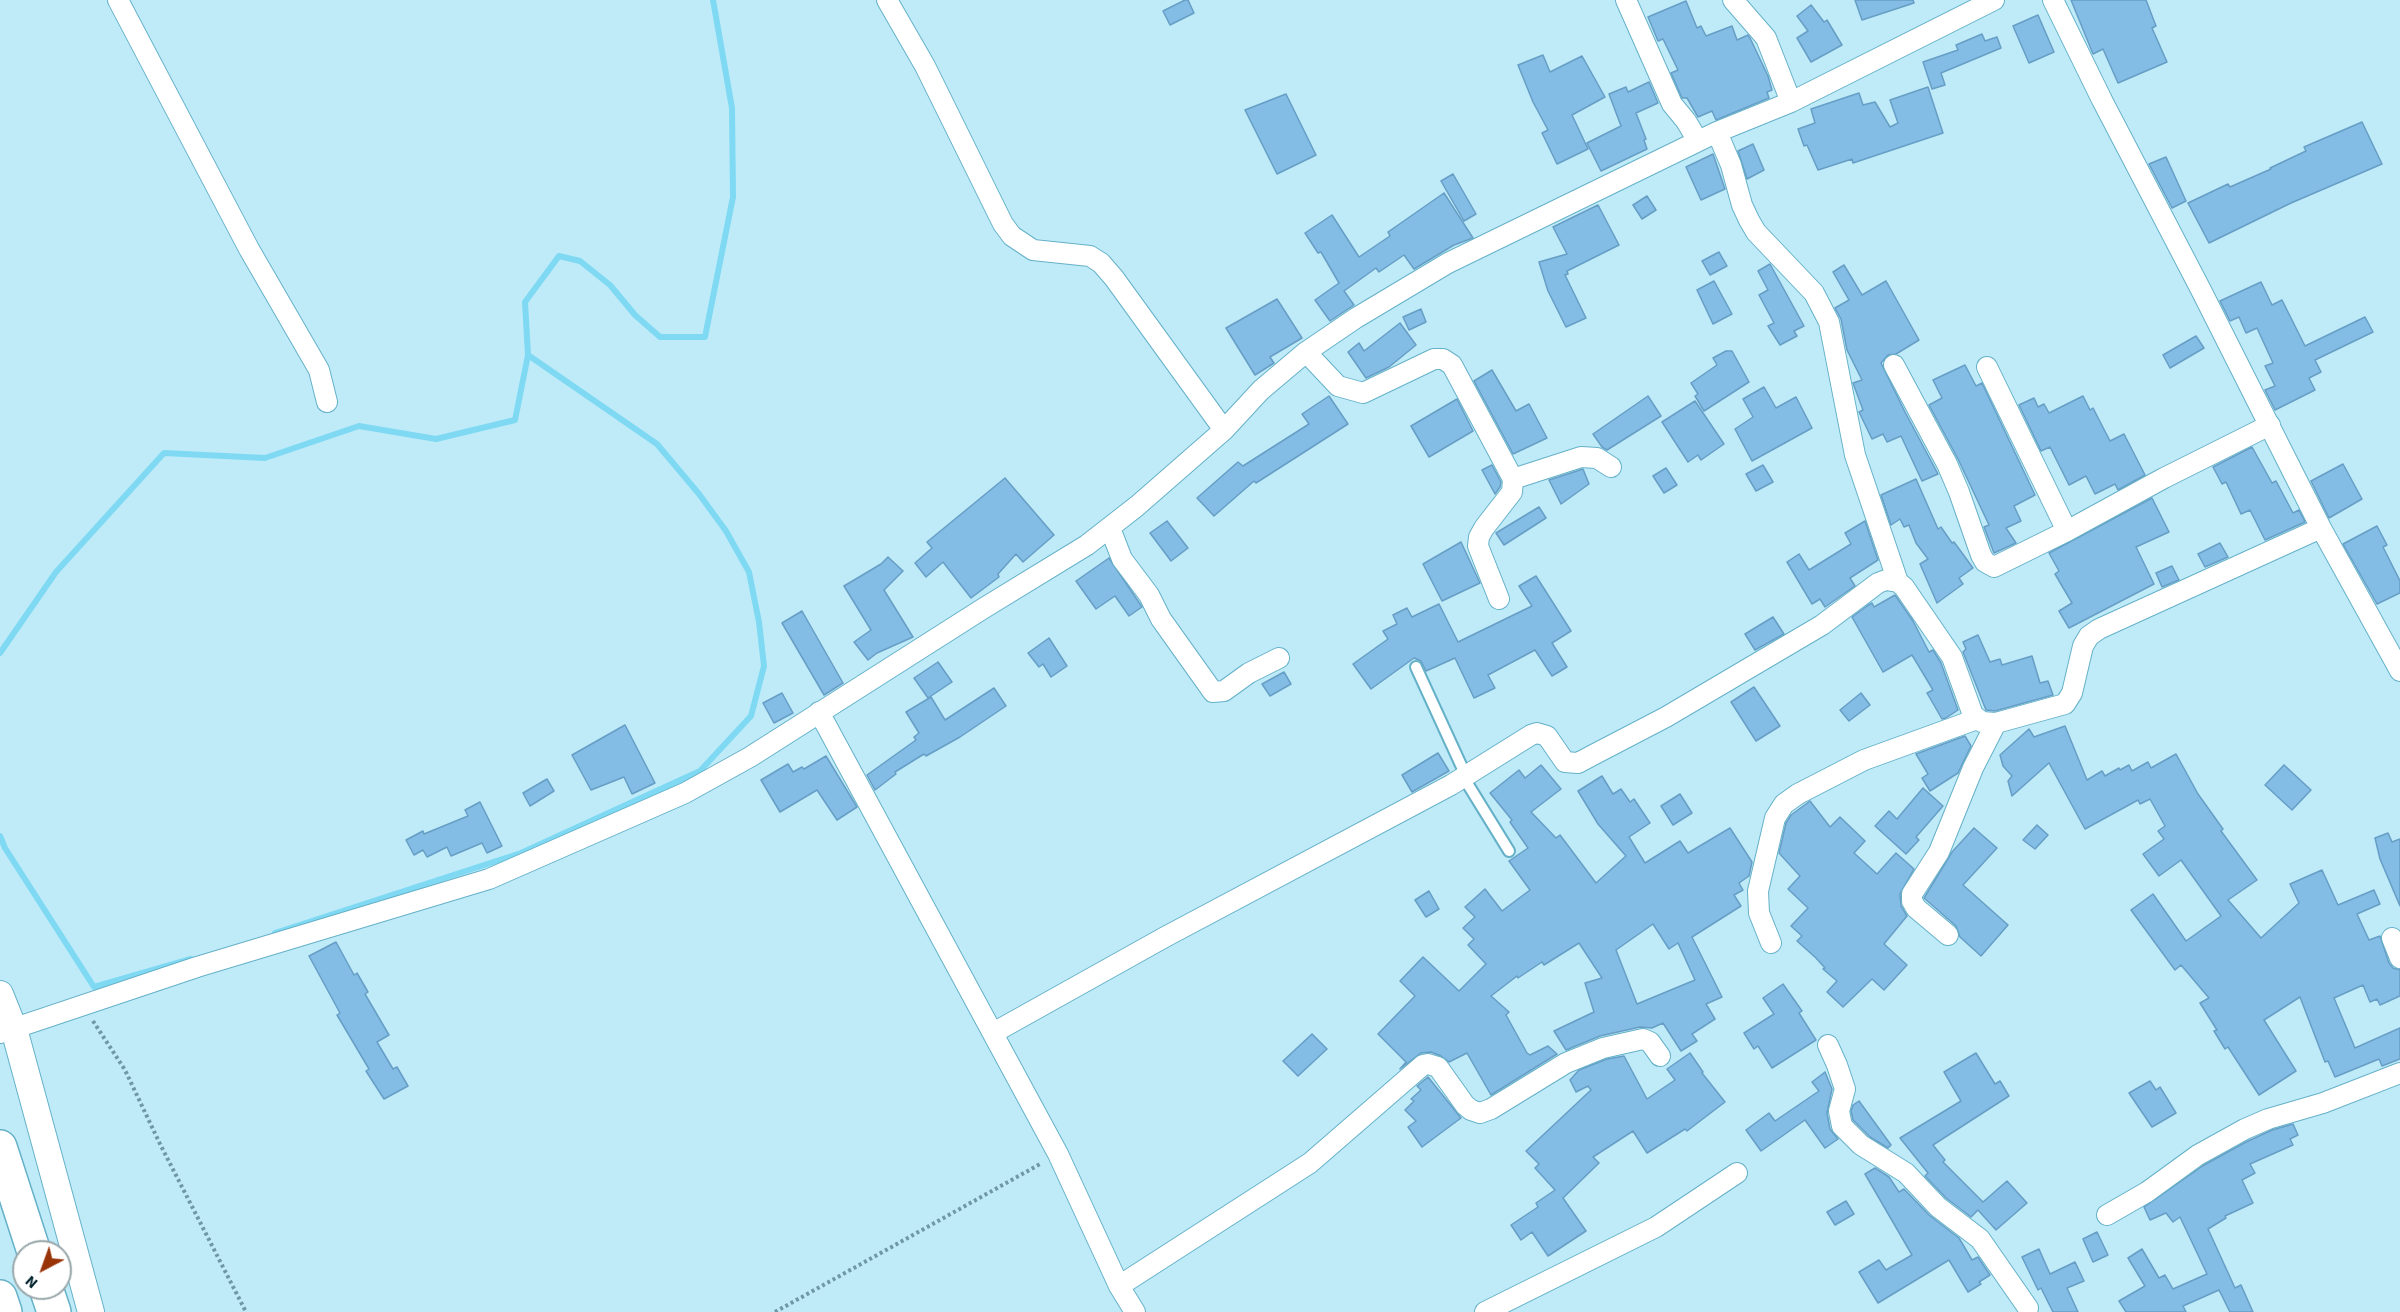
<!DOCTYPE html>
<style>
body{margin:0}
#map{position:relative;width:2400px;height:1312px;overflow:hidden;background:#bfebf9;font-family:"Source Sans 3",sans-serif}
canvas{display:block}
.north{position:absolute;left:12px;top:1240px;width:60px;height:60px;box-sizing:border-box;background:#fff;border:2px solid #9aa8ab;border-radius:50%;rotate:221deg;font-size:16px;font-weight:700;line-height:24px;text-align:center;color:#03252e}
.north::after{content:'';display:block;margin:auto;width:21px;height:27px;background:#993308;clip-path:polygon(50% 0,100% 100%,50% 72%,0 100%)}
</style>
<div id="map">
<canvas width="2400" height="1312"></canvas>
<div class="north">N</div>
</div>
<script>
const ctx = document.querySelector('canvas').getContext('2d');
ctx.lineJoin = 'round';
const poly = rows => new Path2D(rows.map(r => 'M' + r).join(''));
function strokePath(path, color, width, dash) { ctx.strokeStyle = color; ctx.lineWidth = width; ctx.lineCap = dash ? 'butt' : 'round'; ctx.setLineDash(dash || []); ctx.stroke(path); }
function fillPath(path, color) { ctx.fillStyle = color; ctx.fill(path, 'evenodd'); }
strokePath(poly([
 [0,653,56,572,164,453,265,458,359,426,436,439,515,420,528,355,525,302,559,256,580,261,610,285,635,315,660,337,705,337,733,197,732,108,713,0],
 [0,836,5,848,94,987,191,959],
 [275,933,521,853,700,771,751,716,764,666,759,622,749,572,726,531,699,494,657,444,528,355]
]), '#7fd9f3', 6);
const building = poly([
 [1185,0,1188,0,1194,13,1170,25,1163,11,1185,0],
 [1855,0,1913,0,1914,3,1862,20,1855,0],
 [2071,0,2146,0,2156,26,2152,28,2167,62,2118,83,2103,49,2093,54,2071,0],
 [1686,1,1697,28,1701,26,1706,36,1732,26,1737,40,1748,35,1750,38,1768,76,1772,90,1767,92,1769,98,1716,120,1712,111,1698,117,1687,98,1682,98,1671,73,1678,70,1663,39,1658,41,1648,17,1686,1],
 [1811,5,1824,22,1827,20,1842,45,1811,62,1797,38,1808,31,1797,16,1811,5],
 [2038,15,2054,52,2029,63,2013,26,2038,15],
 [1982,34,1985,41,1997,37,2001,48,1941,73,1945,85,1932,89,1923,62,1958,50,1956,45,1982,34],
 [1543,55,1550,72,1582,56,1605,97,1572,115,1588,149,1557,164,1542,133,1548,130,1533,102,1518,65,1543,55],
 [1649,82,1658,103,1636,113,1646,139,1644,140,1647,149,1601,171,1587,143,1621,126,1609,94,1626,87,1628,92,1649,82],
 [1928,87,1943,133,1853,163,1852,159,1818,170,1807,145,1804,146,1798,129,1815,123,1811,109,1859,93,1863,105,1875,102,1890,127,1898,123,1890,100,1928,87],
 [1286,94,1316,155,1277,174,1245,110,1286,94],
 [2362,122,2382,164,2291,203,2209,243,2188,203,2228,184,2230,187,2271,169,2270,168,2306,151,2304,147,2362,122],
 [1753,144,1764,170,1747,179,1738,151,1753,144],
 [1713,154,1725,189,1701,200,1686,167,1713,154],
 [2166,157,2186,201,2172,208,2149,164,2166,157],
 [1453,174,1476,214,1464,221,1441,181,1453,174],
 [1444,193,1473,238,1454,245,1414,269,1404,255,1379,272,1376,268,1344,291,1354,305,1330,321,1315,300,1339,283,1321,252,1318,253,1305,233,1332,215,1359,257,1390,236,1388,232,1444,193],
 [1647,196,1656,210,1642,219,1633,205,1647,196],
 [1598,205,1619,245,1567,271,1568,274,1565,275,1586,318,1566,327,1548,291,1539,262,1567,254,1553,227,1598,205],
 [1719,252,1727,266,1710,275,1702,261,1719,252],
 [1770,264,1804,326,1794,331,1797,336,1780,345,1768,326,1774,323,1759,295,1768,290,1758,271,1770,264],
 [1844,265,1862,295,1886,281,1919,340,1896,354,1888,355,1881,363,1905,412,1938,474,1922,481,1901,436,1887,442,1883,434,1872,439,1859,412,1863,410,1853,383,1862,380,1847,350,1841,319,1835,308,1849,300,1833,272,1844,265],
 [1714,281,1732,314,1713,324,1697,290,1714,281],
 [2261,282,2272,305,2282,300,2305,346,2365,317,2373,332,2315,360,2321,372,2309,378,2315,390,2275,410,2265,390,2275,386,2265,366,2273,363,2257,328,2246,333,2239,317,2230,321,2220,301,2261,282],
 [1277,299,1302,338,1270,357,1274,363,1255,375,1226,328,1277,299],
 [1421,309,1426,322,1409,330,1403,317,1421,309],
 [1400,323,1416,345,1389,367,1366,378,1348,352,1359,343,1364,351,1400,323],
 [2196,336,2204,348,2170,368,2163,355,2196,336],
 [1726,351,1732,351,1749,382,1704,411,1695,396,1698,394,1691,383,1717,365,1713,358,1726,351],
 [1965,365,1976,386,1982,383,2035,495,2014,506,2021,521,2006,528,2016,543,1994,553,1984,527,1989,525,1958,459,1929,405,1942,398,1933,380,1965,365],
 [1492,370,1516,411,1529,404,1547,438,1513,454,1474,381,1492,370],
 [1764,387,1776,408,1796,397,1812,428,1752,461,1735,429,1753,417,1743,399,1764,387],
 [1329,396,1348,424,1256,483,1254,481,1214,516,1197,498,1238,462,1243,466,1309,424,1302,414,1329,396],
 [1648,396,1661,416,1607,450,1602,447,1593,434,1648,396],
 [2083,396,2090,410,2093,408,2110,441,2124,434,2145,475,2118,490,2115,484,2095,494,2086,476,2069,485,2050,447,2041,451,2019,405,2034,398,2038,407,2044,404,2049,413,2083,396],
 [1457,399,1473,431,1429,457,1411,426,1457,399],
 [1695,401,1724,444,1701,460,1698,455,1688,462,1662,422,1695,401],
 [2252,447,2272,483,2276,481,2293,513,2299,510,2305,522,2265,540,2250,510,2241,514,2226,482,2222,484,2213,467,2252,447],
 [2343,464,2362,499,2329,518,2311,481,2343,464],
 [1492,465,1501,482,1500,487,1495,494,1482,470,1492,465],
 [1763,465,1773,482,1756,491,1746,474,1763,465],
 [1666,468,1677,485,1664,493,1653,476,1666,468],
 [1583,469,1589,484,1561,504,1549,480,1583,469],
 [1005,478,1054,535,1023,562,1016,554,998,574,999,577,971,598,943,562,926,577,915,563,932,548,927,542,1005,478],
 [1916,479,1938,529,1941,527,1952,543,1954,542,1973,568,1959,578,1963,584,1937,603,1920,564,1928,559,1916,543,1909,525,1904,527,1900,519,1891,525,1881,495,1916,479],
 [2152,498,2169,532,2136,547,2154,584,2069,628,2059,611,2072,603,2055,574,2059,571,2049,553,2152,498],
 [1539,507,1546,518,1504,545,1496,533,1539,507],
 [1167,521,1188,548,1171,561,1150,533,1167,521],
 [1865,521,1878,560,1850,578,1855,586,1825,607,1820,599,1812,604,1787,562,1799,554,1809,570,1851,544,1845,533,1865,521],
 [2377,526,2387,545,2383,547,2400,581,2400,593,2377,604,2343,544,2377,526],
 [1461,542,1480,583,1442,601,1423,564,1461,542],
 [2220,543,2228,557,2205,567,2198,554,2220,543],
 [888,557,903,571,884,590,913,637,877,653,868,660,854,642,871,630,844,586,881,564,888,557],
 [1109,558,1142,607,1129,616,1115,596,1096,609,1076,581,1109,558],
 [2172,566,2179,580,2162,587,2156,573,2172,566],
 [1536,576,1571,631,1552,643,1567,667,1552,676,1535,650,1488,675,1495,688,1474,698,1455,658,1426,671,1421,661,1414,658,1371,689,1353,664,1388,639,1383,631,1397,624,1393,615,1407,608,1412,617,1439,604,1458,642,1532,606,1519,586,1536,576],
 [1895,595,1913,621,1929,652,1933,650,1941,663,1958,710,1946,718,1942,719,1927,693,1933,690,1912,655,1883,672,1852,617,1867,606,1872,603,1874,607,1895,595],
 [802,611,843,683,824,695,782,623,802,611],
 [1773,617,1784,634,1755,650,1745,634,1773,617],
 [1978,635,1990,662,2000,659,2002,665,2032,656,2040,683,2048,681,2053,695,1995,711,1986,710,1963,652,1966,649,1963,642,1978,635],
 [1049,638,1067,666,1051,677,1043,664,1039,667,1028,653,1049,638],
 [938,662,952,682,928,698,914,678,938,662],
 [1284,672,1291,684,1270,696,1262,684,1284,672],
 [1754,687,1780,726,1756,741,1731,702,1754,687],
 [994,688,1006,706,960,737,926,756,924,754,895,772,896,774,875,790,867,775,916,740,914,737,919,733,906,712,931,697,945,720,994,688],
 [782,693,793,713,774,723,763,703,782,693],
 [1861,693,1870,705,1849,721,1840,710,1861,693],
 [625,725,655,783,632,794,624,777,591,790,572,755,625,725],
 [2065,726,2087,780,2102,771,2105,776,2119,768,2120,770,2129,765,2132,771,2148,762,2151,768,2176,754,2198,794,2223,829,2221,831,2257,880,2228,900,2261,938,2299,903,2290,884,2322,870,2338,905,2374,890,2380,904,2357,914,2369,940,2380,936,2389,963,2393,968,2400,970,2400,996,2380,1005,2377,999,2370,1002,2363,985,2334,998,2355,1048,2400,1028,2400,1059,2382,1066,2379,1059,2335,1077,2328,1061,2325,1062,2300,997,2264,1020,2296,1071,2259,1095,2228,1047,2225,1049,2214,1031,2217,1030,2200,1003,2209,998,2181,965,2175,970,2131,910,2153,894,2186,941,2221,916,2181,860,2159,876,2143,854,2164,839,2158,831,2165,826,2150,799,2140,804,2138,800,2085,829,2049,763,2012,796,2008,781,2012,776,2003,766,2000,755,2029,729,2034,737,2065,726],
 [1965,736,1971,746,1958,773,1930,791,1922,778,1928,774,1916,754,1965,736],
 [1438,753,1449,771,1412,792,1402,775,1438,753],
 [826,756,857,807,837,820,817,790,780,812,761,780,788,764,793,772,802,767,804,769,826,756],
 [1541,765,1561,789,1531,812,1556,838,1560,835,1596,883,1626,856,1598,824,1578,791,1602,776,1613,794,1621,789,1630,802,1634,799,1650,823,1629,837,1645,863,1680,841,1688,853,1730,828,1752,862,1749,876,1739,883,1743,890,1734,895,1741,906,1692,937,1722,997,1706,1004,1715,1019,1692,1034,1697,1041,1681,1051,1663,1023,1652,1028,1640,1027,1600,1036,1566,1050,1554,1031,1594,1012,1585,983,1602,978,1579,943,1544,965,1542,962,1518,978,1517,976,1491,996,1509,1012,1506,1015,1527,1053,1530,1055,1548,1046,1557,1054,1491,1095,1467,1053,1449,1062,1441,1056,1431,1052,1421,1053,1400,1069,1406,1062,1378,1034,1415,996,1400,981,1423,957,1459,991,1486,964,1468,945,1474,939,1463,928,1475,917,1465,907,1485,889,1502,911,1530,890,1509,861,1528,848,1510,822,1512,820,1490,793,1519,770,1525,778,1541,765],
 [1653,924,1669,949,1678,943,1695,980,1637,1004,1616,950,1653,924],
 [2284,765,2311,790,2292,810,2265,785,2284,765],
 [547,779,554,791,530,806,523,793,547,779],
 [1923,788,1943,806,1916,837,1919,840,1906,854,1875,826,1889,811,1897,819,1923,788],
 [1680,794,1692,813,1673,825,1661,806,1680,794],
 [1810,801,1830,827,1840,817,1865,841,1854,853,1877,874,1896,853,1914,869,1900,894,1901,906,1907,916,1884,944,1907,965,1884,990,1872,979,1843,1007,1827,992,1837,981,1823,969,1825,968,1816,958,1797,941,1802,936,1791,926,1808,908,1788,889,1800,876,1779,853,1786,823,1791,815,1810,801],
 [480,802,502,846,487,853,482,843,451,856,447,847,427,857,423,850,414,855,406,840,423,831,424,834,468,816,465,810,480,802],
 [2037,825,2048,835,2035,849,2023,840,2037,825],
 [1974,828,1997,848,1963,885,2008,925,1981,956,1960,937,1956,926,1924,898,1952,852,1974,828],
 [2388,833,2392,842,2400,839,2400,906,2380,859,2375,838,2388,833],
 [1429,891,1439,909,1426,917,1415,900,1429,891],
 [336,942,354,975,357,973,368,992,365,994,389,1035,377,1042,393,1069,397,1067,408,1086,384,1099,366,1071,369,1069,337,1015,340,1013,309,956,336,942],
 [1783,984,1802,1011,1799,1013,1816,1040,1772,1068,1758,1046,1754,1049,1744,1033,1774,1014,1763,998,1783,984],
 [1312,1034,1327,1049,1298,1076,1283,1061,1312,1034],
 [1690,1053,1703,1072,1702,1073,1725,1102,1687,1131,1685,1129,1647,1153,1633,1131,1593,1157,1599,1163,1563,1198,1586,1231,1548,1256,1532,1232,1521,1240,1511,1225,1538,1207,1536,1203,1555,1190,1535,1168,1539,1164,1526,1151,1591,1090,1588,1086,1576,1092,1570,1080,1579,1070,1607,1059,1624,1056,1647,1099,1675,1080,1667,1069,1690,1053],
 [1976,1053,1995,1084,2000,1081,2009,1096,1933,1145,1945,1160,1943,1162,1983,1202,2007,1181,2027,1203,1996,1230,1978,1210,1971,1217,1946,1198,1925,1176,1928,1173,1900,1138,1961,1101,1944,1072,1976,1053],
 [1825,1072,1832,1089,1827,1113,1830,1129,1838,1139,1825,1148,1805,1120,1761,1151,1746,1130,1769,1113,1775,1121,1819,1091,1812,1082,1825,1072],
 [1428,1077,1461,1118,1422,1147,1408,1127,1416,1121,1405,1110,1414,1101,1411,1099,1421,1090,1417,1086,1428,1077],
 [2150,1081,2156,1090,2160,1087,2176,1113,2152,1127,2129,1093,2150,1081],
 [1859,1101,1891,1145,1888,1148,1870,1137,1853,1120,1851,1111,1853,1105,1859,1101],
 [2293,1124,2298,1135,2290,1139,2293,1145,2250,1164,2255,1173,2242,1180,2253,1203,2225,1216,2226,1218,2208,1229,2235,1288,2241,1285,2253,1312,2230,1312,2219,1290,2183,1306,2186,1312,2126,1312,2119,1301,2145,1286,2128,1258,2142,1249,2159,1278,2165,1275,2173,1289,2207,1274,2180,1217,2173,1222,2166,1213,2150,1220,2144,1207,2204,1165,2246,1142,2272,1130,2293,1124],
 [1875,1168,1889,1177,1899,1192,1904,1189,1929,1215,1959,1238,1972,1260,1978,1257,1990,1275,1979,1282,1981,1284,1968,1292,1949,1260,1878,1303,1859,1272,1879,1260,1886,1270,1912,1255,1865,1174,1875,1168],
 [1846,1201,1854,1214,1835,1225,1827,1212,1846,1201],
 [2097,1232,2108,1255,2093,1262,2083,1239,2097,1232],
 [2039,1249,2050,1274,2075,1262,2084,1281,2067,1288,2078,1312,2053,1312,2041,1288,2038,1290,2022,1257,2039,1249]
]);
fillPath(building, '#83bce4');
strokePath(building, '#669ec5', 1.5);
const service = poly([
 [1416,667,1466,776],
 [1464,778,1509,851]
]);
const minor = poly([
 [118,0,249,249,319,370,327,402],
 [887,0,925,66,1003,224,1012,236,1033,250,1090,256,1101,263,1114,278,1224,430],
 [1626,0,1672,104,1686,121,1698,141],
 [1733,0,1766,38,1791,102],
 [2053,0,2102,100,2201,290,2321,528,2400,671],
 [1717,132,1731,165,1742,205,1749,220,1756,232,1814,293,1829,322,1855,455,1898,582],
 [1306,352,1338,386,1363,393,1434,359,1443,359,1452,365,1513,479,1512,492,1484,528,1479,537,1478,546,1499,599],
 [1894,365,1947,464,1959,492,1981,555,1985,562,1994,567,2067,531,2164,478,2270,425],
 [1987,367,2067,531],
 [1513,479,1581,457,1597,458,1611,467],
 [1110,528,1122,559,1149,595,1161,619,1213,692,1224,691,1249,673,1279,658],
 [819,712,1058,1154,1119,1286,1135,1312],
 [1948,935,1916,908,1912,901,1912,894,1939,852,1973,768,1996,723],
 [2392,938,2400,958],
 [1771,943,1759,913,1758,891,1775,818,1784,804,1798,794,1864,760,1977,719],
 [0,1033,197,967,489,879,685,793,750,757,984,608,1087,545,1137,506,1224,430,1261,390,1306,352,1356,318,1448,263,1717,132,1791,102,1994,0],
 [993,1033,1165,937,1451,785,1531,735,1537,733,1547,736,1565,762,1578,763,1593,755,1666,717,1822,625,1878,583,1886,580,1898,582,1904,587,1952,657,1973,715,1982,722,1996,723,2065,704,2072,693,2083,646,2089,636,2099,629,2321,528],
 [1828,1045,1837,1065,1845,1089,1839,1111,1842,1126,1861,1145,1906,1173,1938,1207,1980,1239,2028,1308],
 [2107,1215,2147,1192,2198,1155,2245,1129,2268,1119,2323,1103,2400,1073],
 [1119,1286,1310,1163,1423,1065,1428,1064,1438,1067,1465,1105,1471,1110,1480,1113,1491,1109,1566,1063,1603,1048,1643,1039,1650,1042,1660,1056],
 [1485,1312,1656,1227,1737,1173]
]);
const tertiary = poly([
 [0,994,14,1029,91,1312]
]);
const trunk = poly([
 [0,1147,34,1252],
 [46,1288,54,1312],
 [0,1297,5,1312]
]);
strokePath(service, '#65b1c8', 14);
strokePath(minor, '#65b1c8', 22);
strokePath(tertiary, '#65b1c8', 28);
strokePath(trunk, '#65b1c8', 36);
strokePath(poly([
 [93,1021,125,1070,160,1144,246,1312],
 [775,1312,1042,1163]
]), '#7098a4', 4, [3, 3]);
strokePath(service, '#fff', 10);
strokePath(minor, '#fff', 20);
strokePath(tertiary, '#fff', 26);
strokePath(trunk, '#fff', 33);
</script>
